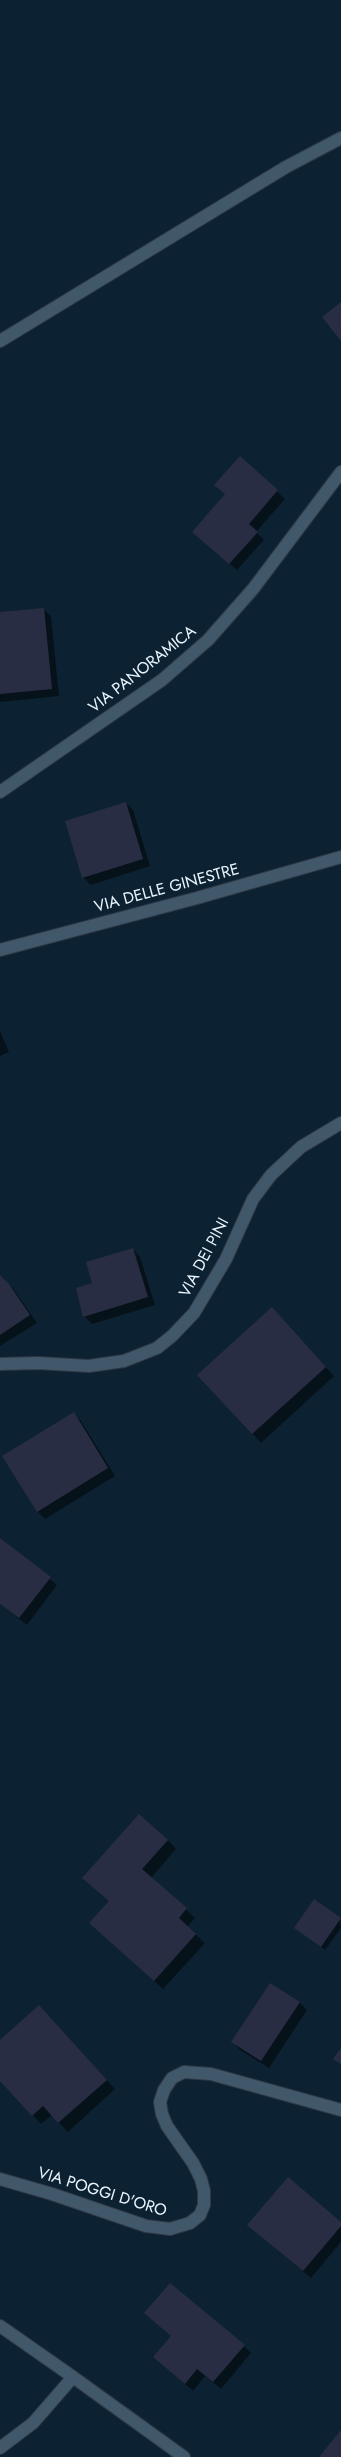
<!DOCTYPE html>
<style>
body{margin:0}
canvas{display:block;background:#0c2131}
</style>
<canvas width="341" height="2457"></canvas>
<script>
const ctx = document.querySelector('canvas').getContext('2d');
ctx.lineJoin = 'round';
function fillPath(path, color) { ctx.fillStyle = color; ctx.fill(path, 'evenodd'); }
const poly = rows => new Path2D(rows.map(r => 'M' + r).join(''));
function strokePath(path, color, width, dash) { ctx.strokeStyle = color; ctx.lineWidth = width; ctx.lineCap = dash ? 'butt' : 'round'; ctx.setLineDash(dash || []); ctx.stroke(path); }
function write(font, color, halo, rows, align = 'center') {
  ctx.font = font + ' Jost,sans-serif'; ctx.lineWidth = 3.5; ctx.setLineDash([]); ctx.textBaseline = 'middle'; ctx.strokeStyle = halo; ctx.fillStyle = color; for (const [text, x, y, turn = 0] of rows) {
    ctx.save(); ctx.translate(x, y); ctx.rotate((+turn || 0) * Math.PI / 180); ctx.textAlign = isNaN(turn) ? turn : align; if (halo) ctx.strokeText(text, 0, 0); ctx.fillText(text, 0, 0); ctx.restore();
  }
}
fillPath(poly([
 [240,458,285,499,256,532,264,540,237,570,201,539,226,495],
 [43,609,51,616,59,696,0,702,0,613],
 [126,803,133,810,150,866,91,885,83,877],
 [0,1031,9,1052,0,1056],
 [133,1249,140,1257,155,1305,92,1324,84,1316,93,1284],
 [0,1277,13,1288,37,1323,0,1346],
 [281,1318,334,1376,261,1443,199,1375],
 [74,1414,81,1421,115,1476,45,1519,38,1512],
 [0,1539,57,1585,27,1625,0,1604],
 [168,1840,176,1849,151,1878,195,1918,187,1927,205,1943,163,1989,90,1923],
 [340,1919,341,1928,325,1950,295,1928],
 [299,2002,307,2010,269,2068,240,2050,233,2042],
 [48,2015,115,2089,68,2132,52,2115,41,2124,0,2080,0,2042],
 [341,2223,341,2242,311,2278,256,2232],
 [146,2313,244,2346,251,2353,221,2389,205,2376,193,2391,154,2357,172,2337]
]), '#0007');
fillPath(poly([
 [341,302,341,341,322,317],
 [240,456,278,490,249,524,258,532,229,564,192,532,225,494,214,485],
 [44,608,52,689,0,694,0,612],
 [126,802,143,859,82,878,65,821],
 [133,1248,148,1297,83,1317,76,1288,92,1283,86,1262],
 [0,1275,9,1284,30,1315,0,1335],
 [272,1307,326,1367,252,1434,197,1375],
 [74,1412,108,1468,37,1512,2,1456],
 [0,1538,51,1577,19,1618,0,1604],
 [139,1814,168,1840,142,1869,187,1908,179,1918,196,1934,154,1981,89,1923,109,1901,82,1878],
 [314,1899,341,1918,321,1947,294,1928],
 [270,1983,300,2002,261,2061,231,2042],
 [39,2005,107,2080,58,2123,43,2106,32,2116,0,2081,0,2040],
 [341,2048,341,2064,333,2059],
 [288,2177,341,2222,341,2226,303,2271,247,2225],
 [170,2283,245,2345,213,2382,197,2369,185,2384,153,2357,171,2336,144,2313],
 [341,2430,341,2457,319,2457]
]), '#282d43');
const minor = poly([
 [0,341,286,167,341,138],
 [0,792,162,680,208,640,253,589,341,472],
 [0,950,197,898,341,857],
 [0,1364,38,1363,89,1366,124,1361,157,1348,172,1336,194,1313,226,1259,253,1199,271,1175,301,1147,341,1123],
 [0,2179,52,2194,146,2226,170,2229,190,2223,200,2215,204,2205,204,2191,201,2179,193,2163,167,2126,162,2114,160,2102,164,2090,172,2078,184,2072,211,2074,341,2110],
 [0,2326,73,2377,33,2423,0,2448],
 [73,2377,184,2457]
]);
strokePath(minor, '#2f3946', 14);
strokePath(minor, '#41576a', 12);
write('16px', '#e9f4fd', '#0c2131', [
 ["VIA PANORAMICA",143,670,-38],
 ["VIA DELLE GINESTRE",167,889,-15],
 ["VIA DEI PINI",205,1258,-62],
 ["VIA POGGI D'ORO",102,2193,17]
]);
</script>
